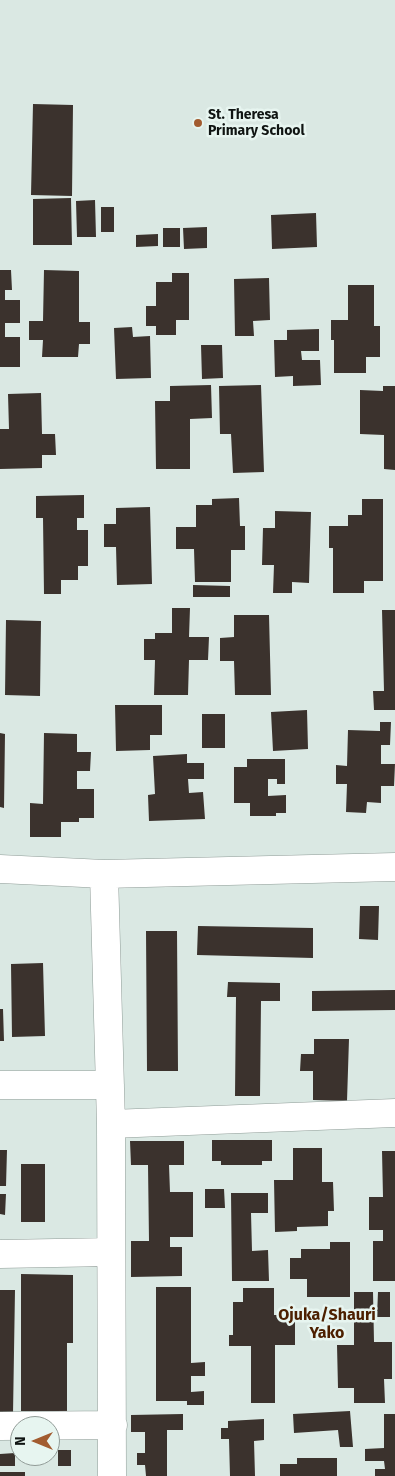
<!DOCTYPE html>
<style>
body{margin:0}
#map{position:relative;width:395px;height:1476px;overflow:hidden;background:#dae8e3;font-family:"Fira Sans",sans-serif}
canvas{display:block}
.north{position:absolute;left:10px;top:1416px;width:50px;height:50px;box-sizing:border-box;background:#e7f5f0;border:1px solid #919b97;border-radius:50%;rotate:270deg;font-size:14px;font-weight:700;line-height:20px;text-align:center;color:#0f1412}
.north::after{content:'';display:block;margin:auto;width:18px;height:22px;background:#a25c30;clip-path:polygon(50% 0,100% 100%,50% 72%,0 100%)}
</style>
<div id="map">
<canvas width="395" height="1476"></canvas>
<div class="north">N</div>
</div>
<script>
const ctx = document.querySelector('canvas').getContext('2d');
ctx.lineJoin = 'round';
function fillPath(path, color) { ctx.fillStyle = color; ctx.fill(path, 'evenodd'); }
const poly = rows => new Path2D(rows.map(r => 'M' + r).join(''));
function strokePath(path, color, width, dash) { ctx.strokeStyle = color; ctx.lineWidth = width; ctx.lineCap = dash ? 'butt' : 'round'; ctx.setLineDash(dash || []); ctx.stroke(path); }
function write(font, color, halo, rows, align = 'center') {
  ctx.font = font + ' "Fira Sans",sans-serif'; ctx.lineWidth = 5; ctx.setLineDash([]); ctx.textBaseline = 'middle'; ctx.strokeStyle = halo; ctx.fillStyle = color; for (const [text, x, y, turn = 0] of rows) {
    ctx.save(); ctx.translate(x, y); ctx.rotate((+turn || 0) * Math.PI / 180); ctx.textAlign = isNaN(turn) ? turn : align; if (halo) ctx.strokeText(text, 0, 0); ctx.fillText(text, 0, 0); ctx.restore();
  }
}
fillPath(poly([
 [33,104,73,105,72,196,31,195],
 [71,198,72,245,33,245,33,199],
 [95,200,96,237,77,237,76,201],
 [101,207,114,207,114,232,101,232],
 [316,213,317,247,272,249,271,215],
 [207,227,207,248,184,249,183,228],
 [163,228,180,228,180,247,163,247],
 [158,234,158,246,136,247,136,235],
 [0,270,11,270,12,290,5,290,5,300,20,300,20,323,5,323,5,337,20,337,20,367,0,367],
 [44,270,79,271,79,322,90,322,90,344,79,344,78,357,42,357,43,340,29,340,29,321,43,321],
 [172,273,189,273,189,320,176,320,176,335,156,335,156,326,146,326,146,306,156,306,156,282,172,282],
 [269,278,270,320,253,321,254,336,235,336,234,279],
 [348,285,374,285,374,326,380,326,380,357,366,357,366,373,334,373,334,340,331,340,331,320,348,320],
 [132,327,133,337,150,336,151,378,116,379,114,328],
 [319,329,319,351,301,351,302,360,320,360,321,385,293,386,293,376,275,377,274,340,287,340,287,330],
 [201,345,222,345,223,378,202,379],
 [211,385,212,418,190,419,190,469,156,469,155,401,170,401,170,386],
 [261,385,264,472,233,473,231,434,220,434,219,386],
 [383,386,395,386,395,470,384,469,384,435,360,434,360,390,383,391],
 [41,393,42,434,55,434,56,455,42,455,42,468,0,469,0,429,9,429,8,394],
 [84,495,84,518,77,518,77,530,88,530,88,566,78,566,78,580,61,580,61,594,44,594,43,518,36,518,36,496],
 [239,498,240,526,245,526,245,550,231,550,231,582,195,582,194,549,176,549,176,527,196,527,196,505,212,505,212,499],
 [362,499,383,499,383,581,364,581,364,593,333,593,333,548,329,548,329,526,348,526,348,515,362,515],
 [150,507,152,584,117,585,116,547,104,547,104,524,116,524,116,508],
 [275,511,311,512,309,583,292,582,292,593,273,593,274,565,262,565,263,528,275,528],
 [193,585,230,586,230,597,193,597],
 [172,608,190,608,189,637,209,637,208,660,189,660,188,695,154,695,155,660,144,660,144,639,155,639,155,633,172,633],
 [382,610,395,610,395,710,374,710,373,691,384,691],
 [234,615,269,615,271,695,235,695,234,661,220,661,220,638,234,637],
 [6,620,41,621,40,696,5,695],
 [115,705,162,705,162,735,150,735,150,750,116,751],
 [307,710,308,749,273,751,271,712],
 [202,714,225,714,225,748,202,748],
 [380,722,391,722,390,745,381,745,381,764,395,764,394,786,381,786,381,803,367,802,366,813,346,812,347,784,336,784,336,765,347,766,348,730,380,731],
 [0,733,5,734,4,808,0,807],
 [44,733,77,734,77,752,91,752,90,771,77,771,77,789,94,789,94,818,79,818,79,822,61,822,61,837,30,837,30,803,43,804],
 [187,754,187,763,204,763,204,779,188,779,189,793,203,792,205,819,149,821,148,795,155,794,153,756],
 [247,759,285,759,285,784,277,784,277,779,268,779,268,796,286,795,286,813,276,813,276,816,250,816,250,803,234,803,234,767,247,767],
 [360,906,379,906,378,940,359,939],
 [198,926,313,928,313,958,197,955],
 [146,931,177,931,178,1071,147,1071],
 [43,963,45,1036,12,1037,11,964],
 [228,982,280,983,280,1001,261,1001,260,1096,235,1096,236,997,227,997],
 [395,990,395,1010,312,1011,312,991],
 [0,1009,3,1009,4,1041,0,1041],
 [314,1039,349,1039,347,1101,313,1100,313,1071,300,1071,301,1054,314,1054],
 [212,1140,272,1140,272,1161,262,1161,262,1165,221,1165,221,1161,212,1161],
 [130,1141,184,1141,184,1165,169,1165,170,1192,193,1192,193,1237,170,1237,170,1247,182,1247,182,1276,131,1277,131,1241,149,1241,148,1165,131,1165],
 [293,1148,322,1148,322,1182,333,1182,334,1211,328,1211,328,1226,297,1227,297,1231,275,1232,274,1180,293,1180],
 [0,1150,7,1150,6,1186,0,1186],
 [382,1151,395,1151,395,1281,373,1281,373,1241,383,1241,383,1230,369,1230,369,1197,383,1197],
 [21,1164,45,1164,45,1222,21,1222],
 [205,1189,224,1189,225,1208,205,1208],
 [231,1193,268,1193,268,1213,251,1213,252,1251,268,1250,269,1281,232,1281],
 [0,1194,6,1194,5,1215,0,1214],
 [330,1242,350,1242,350,1297,307,1297,307,1279,290,1279,290,1258,301,1258,301,1249,330,1249],
 [21,1274,73,1275,73,1343,67,1343,67,1411,21,1411],
 [156,1287,191,1287,191,1363,205,1362,205,1376,191,1376,191,1392,204,1391,204,1405,187,1405,187,1401,156,1401],
 [243,1288,274,1288,274,1315,295,1315,295,1345,275,1345,275,1403,251,1403,251,1346,229,1346,229,1335,233,1335,233,1302,243,1302],
 [0,1290,15,1290,13,1414,0,1414],
 [354,1292,373,1292,374,1342,392,1342,392,1379,384,1379,385,1403,354,1403,354,1388,338,1388,337,1345,354,1345],
 [378,1292,390,1292,390,1317,377,1317],
 [350,1411,353,1447,340,1447,338,1430,294,1433,293,1414],
 [183,1414,183,1430,167,1430,167,1476,146,1476,145,1465,137,1465,137,1453,145,1453,145,1432,131,1432,131,1415],
 [384,1414,395,1414,395,1476,375,1476,375,1469,385,1469,384,1461,365,1461,365,1449,384,1448],
 [264,1419,264,1440,254,1441,255,1476,230,1476,229,1439,221,1439,221,1428,228,1428,228,1421],
 [58,1450,71,1450,71,1466,58,1466],
 [15,1453,15,1466,0,1466,0,1454],
 [297,1458,337,1458,337,1476,280,1476,280,1464,297,1464],
 [0,1472,25,1472,25,1476,0,1476]
]), '#3b322d');
const minor = poly([
 [0,869,104,874,395,867],
 [104,874,111,1124,112,1476],
 [0,1085,110,1085],
 [111,1124,395,1113],
 [0,1254,111,1252],
 [0,1426,113,1425]
]);
strokePath(minor, '#8f9c97', 29);
strokePath(minor, '#fff', 28);
for (const [x, y, r, color] of [
 [198,123,5,"#a25c30"]
]) { const dot = new Path2D(); dot.arc(x, y, r, 0, 2 * Math.PI); ctx.fillStyle = color; ctx.fill(dot); strokePath(dot, '#e7f5f0', 2); }
write('bold 14px', '#0f1412', '#e7f5f0', [
 ["St. Theresa",208,115],
 ["Primary School",208,131]
], 'left');
write('bold 16px', '#4d2000', '#e7f5f0', [
 ["Ojuka/Shauri",327,1316],
 ["Yako",327,1334]
]);
</script>
